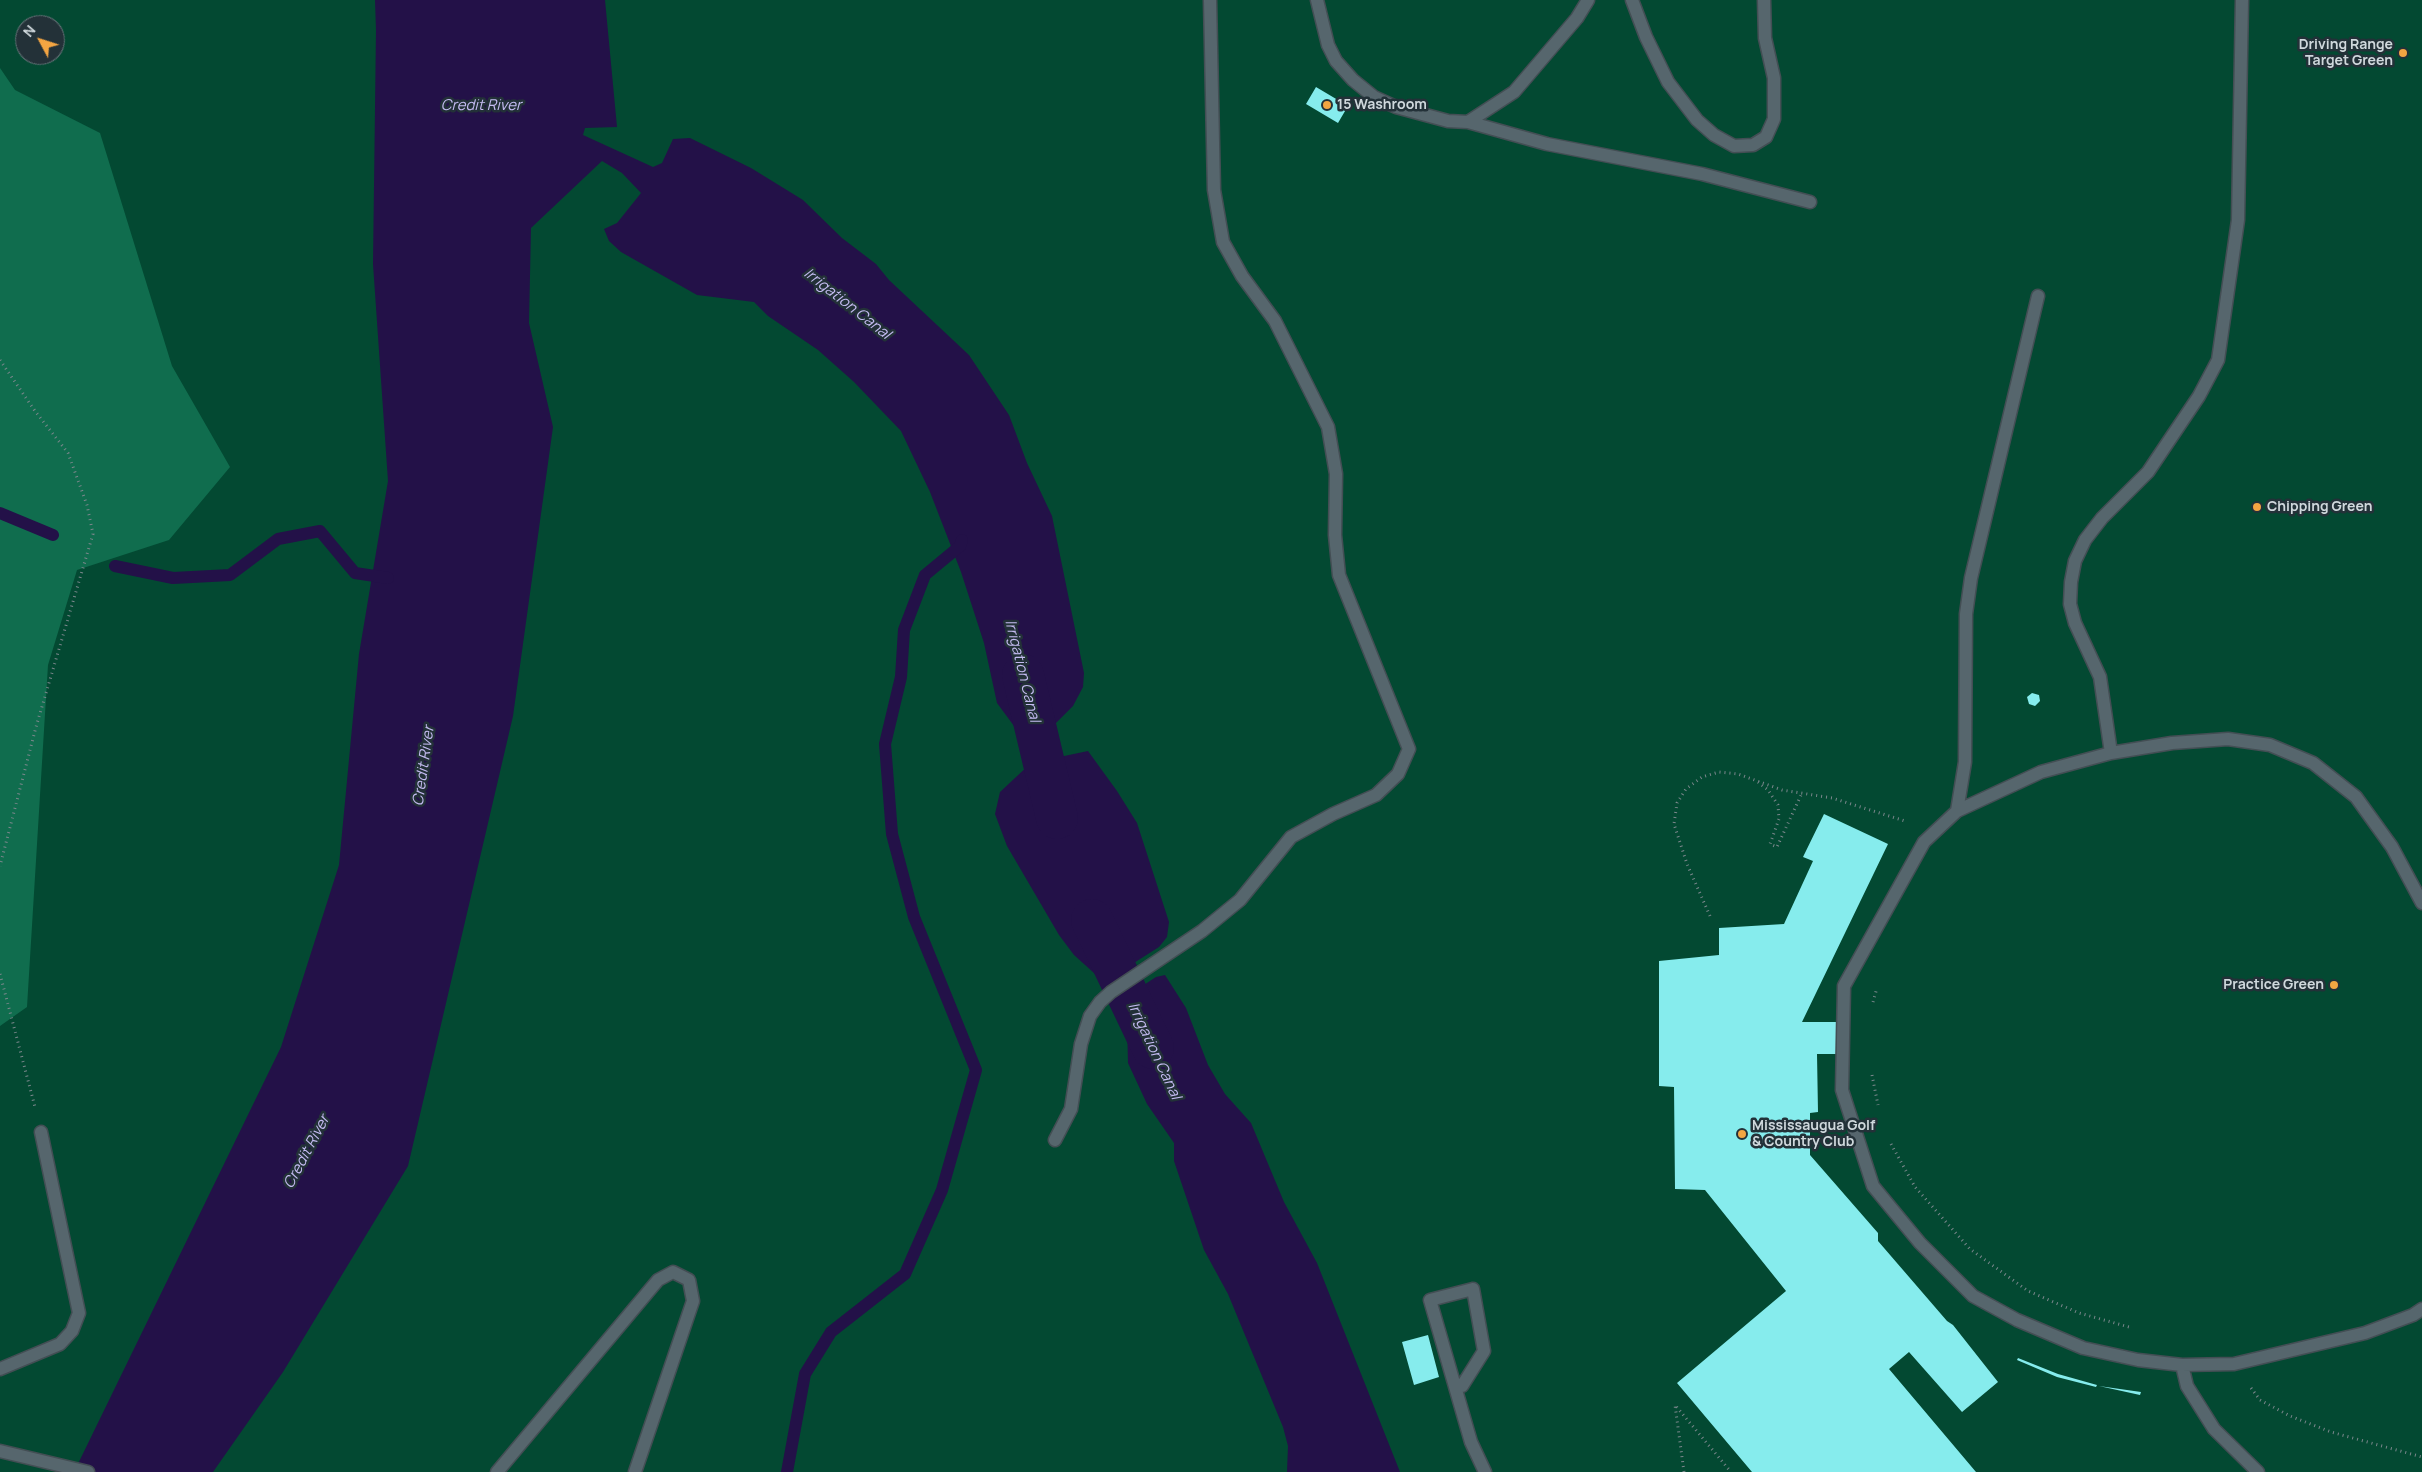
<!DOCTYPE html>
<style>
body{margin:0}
#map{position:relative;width:2422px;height:1472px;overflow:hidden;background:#233138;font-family:Manrope,sans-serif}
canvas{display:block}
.north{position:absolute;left:15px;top:15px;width:50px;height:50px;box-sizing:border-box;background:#233138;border:1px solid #68747a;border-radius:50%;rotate:310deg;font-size:14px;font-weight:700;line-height:20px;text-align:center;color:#cfd8dc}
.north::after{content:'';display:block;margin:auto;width:18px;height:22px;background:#f3a542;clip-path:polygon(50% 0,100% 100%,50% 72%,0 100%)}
</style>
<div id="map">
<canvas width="2422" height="1472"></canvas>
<div class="north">N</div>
</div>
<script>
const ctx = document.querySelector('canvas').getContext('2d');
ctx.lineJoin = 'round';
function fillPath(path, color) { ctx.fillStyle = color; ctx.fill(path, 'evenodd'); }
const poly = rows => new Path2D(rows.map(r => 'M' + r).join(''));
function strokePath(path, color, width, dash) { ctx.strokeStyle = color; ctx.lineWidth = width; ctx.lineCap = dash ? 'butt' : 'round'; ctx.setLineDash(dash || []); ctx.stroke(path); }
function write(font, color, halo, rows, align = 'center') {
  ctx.font = font + ' Manrope,sans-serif'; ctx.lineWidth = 5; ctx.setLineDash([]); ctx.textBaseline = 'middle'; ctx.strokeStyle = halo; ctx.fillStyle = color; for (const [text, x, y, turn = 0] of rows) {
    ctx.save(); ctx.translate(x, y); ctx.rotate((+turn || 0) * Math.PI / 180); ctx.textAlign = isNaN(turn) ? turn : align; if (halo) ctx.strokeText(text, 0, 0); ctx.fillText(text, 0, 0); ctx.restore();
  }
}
fillPath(poly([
 [0,0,2422,0,2422,1472,0,1472],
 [25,25,55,25,55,55,25,55]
]), '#034932');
fillPath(poly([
 [0,68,15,90,100,133,172,366,230,467,169,540,77,570,48,665,27,1007,0,1026]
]), '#106d4e');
fillPath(poly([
 [375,0,605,0,617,127,585,128,583,135,653,167,662,163,673,139,690,138,751,168,803,200,842,238,876,264,889,280,969,355,1009,415,1027,463,1052,516,1084,673,1083,687,1073,706,1053,726,1032,732,1014,726,997,703,984,643,961,572,930,492,901,431,854,382,818,350,768,316,754,302,697,295,621,252,609,241,604,229,617,223,641,193,622,173,602,161,531,228,529,323,553,427,513,716,408,1166,283,1372,213,1472,74,1472,281,1047,339,865,359,654,388,481,373,264,376,30],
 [1088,751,1117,791,1137,823,1169,922,1167,937,1159,947,1104,982,1074,955,1059,935,1007,846,995,814,1000,792,1031,763],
 [1165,975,1186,1008,1208,1065,1225,1094,1251,1123,1284,1202,1317,1263,1400,1472,1287,1472,1288,1446,1283,1427,1228,1294,1204,1250,1174,1161,1174,1143,1147,1104,1128,1063,1127,1022,1121,1000,1156,977]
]), '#231148');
strokePath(poly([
 [0,513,53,535],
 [115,566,173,578,230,575,278,539,320,531,355,573,388,578],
 [787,1472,805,1374,831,1332,905,1274,942,1190,976,1070,914,917,892,834,885,744,901,677,904,630,925,575,960,546,962,540]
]), '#231148', 12);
strokePath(poly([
 [1023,675,1057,818],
 [1092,920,1153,1048]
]), '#231148', 42);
fillPath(poly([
 [1316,87,1348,106,1338,123,1306,104],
 [2032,693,2039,695,2040,701,2035,706,2029,704,2027,697],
 [1824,814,1888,844,1802,1022,1850,1022,1850,1054,1817,1054,1818,1112,1810,1113,1810,1155,1878,1233,1878,1241,1947,1321,1953,1325,1998,1382,1962,1412,1909,1352,1889,1369,1976,1472,1752,1472,1677,1383,1786,1291,1705,1190,1675,1189,1674,1087,1659,1086,1659,961,1719,955,1719,928,1784,924,1813,861,1803,857],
 [1428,1335,1439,1377,1414,1385,1402,1342],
 [2018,1358,2058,1374,2097,1385,2096,1387,2057,1377,2017,1360],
 [2099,1386,2141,1392,2140,1395]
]), '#86eced');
const lane = poly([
 [1317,0,1328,45,1336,61,1353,80,1374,97,1396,107,1448,121,1468,122,1514,92,1577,18,1588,0],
 [1632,0,1646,37,1668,82,1697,120,1714,135,1734,146,1753,145,1766,137,1774,119,1774,78,1765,38,1764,0],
 [1468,122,1547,144,1702,174,1810,202],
 [2111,753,2100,677,2075,623,2070,604,2071,582,2075,561,2085,540,2102,518,2148,472,2199,396,2218,360,2238,220,2242,0],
 [1957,811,1965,762,1966,614,1971,578,2038,296],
 [2422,903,2392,847,2356,797,2313,763,2270,745,2228,739,2172,743,2111,753,2041,772,1957,811,1924,842,1844,986,1842,1090,1873,1186,1920,1243,1973,1296,2017,1320,2083,1348,2138,1360,2182,1365,2234,1364,2365,1333,2413,1315,2422,1309],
 [1055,1140,1071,1109,1081,1044,1090,1016,1100,1002,1111,992,1202,931,1240,900,1291,837,1333,814,1376,795,1398,774,1409,749,1339,575,1335,535,1336,474,1328,427,1275,321,1242,276,1223,242,1214,190,1210,0],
 [2182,1365,2187,1386,2214,1429,2258,1472],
 [0,1369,60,1344,72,1331,79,1313,41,1132],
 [1462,1386,1484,1351,1473,1289,1430,1300,1471,1442,1485,1472],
 [0,1451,88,1472],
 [497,1472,658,1280,673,1272,689,1280,693,1301,635,1472]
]);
strokePath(lane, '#434e54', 15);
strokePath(poly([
 [0,360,35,411,68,453,87,505,93,534,36,727,0,866],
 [1758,782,1768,790,1778,805,1779,819,1770,844,1777,847,1802,793],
 [1710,916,1687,864,1674,824,1677,803,1686,789,1702,777,1719,772,1738,774,1782,790,1832,798,1905,821],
 [0,974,35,1107],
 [1873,1002,1877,988],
 [1872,1075,1878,1105],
 [1891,1144,1915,1187,1970,1249,2028,1291,2079,1313,2129,1327],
 [2251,1388,2260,1400,2290,1416,2331,1432,2422,1457],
 [1684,1472,1675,1405,1731,1472]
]), '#7b878c', 3, [1, 4]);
strokePath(lane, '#56666d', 12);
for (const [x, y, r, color] of [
 [2403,53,5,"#f3a542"],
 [1327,105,5,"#f3a542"],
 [2257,507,5,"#f3a542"],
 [2334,985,5,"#f3a542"],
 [1742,1134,5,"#f3a542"]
]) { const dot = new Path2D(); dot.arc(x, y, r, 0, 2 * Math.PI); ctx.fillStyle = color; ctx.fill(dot); strokePath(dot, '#233138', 2); }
write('bold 14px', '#cfd8dc', '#233138', [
 ["Driving Range",2393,45,"right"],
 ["Target Green",2393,61,"right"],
 ["15 Washroom",1337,105],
 ["Chipping Green",2267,507],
 ["Practice Green",2324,985,"right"],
 ["Mississaugua Golf",1752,1126],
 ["& Country Club",1752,1142]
], 'left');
write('italic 15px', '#c4bbf1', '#233138', [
 ["Credit River",481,106],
 ["Irrigation Canal",847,304,38],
 ["Irrigation Canal",1022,671,76],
 ["Credit River",424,766,-82],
 ["Irrigation Canal",1154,1051,65],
 ["Credit River",307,1152,-62]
]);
</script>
